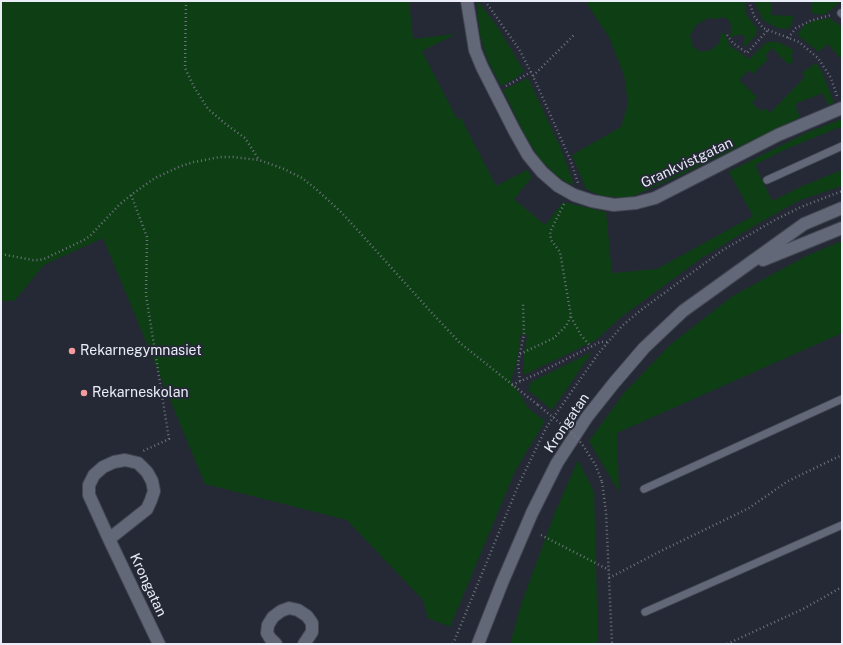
<!DOCTYPE html>
<style>
body{margin:0}
#map{position:relative;width:843px;height:645px;overflow:hidden;background:#252936;font-family:"Public Sans",sans-serif}
canvas{display:block}
.frame{position:absolute;inset:0;border:2px solid #eaedf7;pointer-events:none}
</style>
<div id="map">
<canvas width="843" height="645"></canvas>
<div class="frame"></div>
</div>
<script>
const ctx = document.querySelector('canvas').getContext('2d');
ctx.lineJoin = 'round';
function fillPath(path, color) { ctx.fillStyle = color; ctx.fill(path, 'evenodd'); }
const poly = rows => new Path2D(rows.map(r => 'M' + r).join(''));
function strokePath(path, color, width, dash) { ctx.strokeStyle = color; ctx.lineWidth = width; ctx.lineCap = dash ? 'butt' : 'round'; ctx.setLineDash(dash || []); ctx.stroke(path); }
function write(font, color, halo, rows, align = 'center') {
  ctx.font = font + ' "Public Sans",sans-serif'; ctx.lineWidth = 4; ctx.setLineDash([]); ctx.textBaseline = 'middle'; ctx.strokeStyle = halo; ctx.fillStyle = color; for (const [text, x, y, turn = 0] of rows) {
    ctx.save(); ctx.translate(x, y); ctx.rotate((+turn || 0) * Math.PI / 180); ctx.textAlign = isNaN(turn) ? turn : align; if (halo) ctx.strokeText(text, 0, 0); ctx.fillText(text, 0, 0); ctx.restore();
  }
}
fillPath(poly([
 [1,1,409,1,413,39,455,34,458,33,422,51,457,119,461,118,496,186,527,170,532,177,514,199,545,225,563,202,606,212,612,273,657,269,753,216,729,172,730,171,806,133,842,119,842,132,840,127,784,150,755,165,772,201,800,187,842,170,842,186,800,200,759,223,703,257,621,317,596,340,524,375,523,358,527,336,521,333,517,362,511,380,528,408,545,421,515,471,450,627,428,618,423,600,347,520,205,484,103,238,44,265,14,301,1,301],
 [478,1,498,28,524,71,516,78,501,86,488,61,480,35,477,11],
 [585,1,745,1,746,14,757,29,756,35,743,48,745,38,744,35,735,35,730,38,731,28,730,21,724,17,715,19,708,18,696,25,690,36,693,47,701,52,711,50,720,42,721,33,724,33,730,46,749,59,767,42,778,42,794,50,791,56,794,60,789,65,772,48,765,56,768,59,753,74,749,70,739,80,757,97,752,103,761,111,765,108,770,113,805,77,802,73,816,63,821,70,834,103,828,105,823,93,795,104,800,117,677,177,629,198,601,196,586,189,572,155,621,127,628,103,624,75,609,37],
 [754,1,772,1,771,15,793,16,792,24,788,29,777,28,763,20],
 [811,1,841,1,831,10,823,15,811,13],
 [830,18,842,27,842,60,828,44,819,52,801,38,798,33,805,25,813,21],
 [528,78,561,149,573,182,571,185,557,176,540,159,526,137,503,90],
 [842,241,842,333,617,433,619,492,589,441,624,393,670,345,731,297,806,256],
 [592,352,552,410,528,390,531,382],
 [578,460,594,492,598,644,510,644,522,602,554,515]
]), '#0e3f14');
const service = poly([
 [841,13,842,14],
 [767,180,842,146],
 [644,489,842,399],
 [645,612,842,525]
]);
const minor = poly([
 [467,1,475,50,482,67,514,130,528,155,542,172,558,186,574,195,592,201,614,205,636,203,655,198,778,135,842,108],
 [109,539,147,509,151,500,154,491,152,481,147,472,138,463,125,460,114,462,103,467,94,475,89,485,89,495,109,539,159,644],
 [276,644,270,638,267,633,268,625,273,617,281,611,289,608,298,610,307,616,312,623,312,632,304,644]
]);
const tertiary = poly([
 [763,260,842,228],
 [478,644,502,583,532,513,557,463,587,417,614,383,644,348,683,311,804,224,842,208]
]);
strokePath(service, '#434652', 9);
strokePath(minor, '#434652', 14);
strokePath(tertiary, '#434652', 14);
strokePath(poly([
 [186,1,185,68,194,87,208,109,227,125,245,138,259,160],
 [485,1,519,49,533,76,570,159,578,183],
 [749,1,754,16,763,28,799,42,818,58,831,78,837,96],
 [727,35,733,43,747,53,768,30],
 [788,38,796,28,810,21,831,15],
 [533,76,574,35],
 [506,86,531,72],
 [131,195,147,237,146,295,169,439,143,451],
 [1,254,33,260,39,260,44,259,84,240,90,236,119,205,131,195,155,178,181,166,194,162,220,157,233,157,259,160,284,169,302,178,316,189,341,212,362,235,432,313,460,343,538,405],
 [571,317,581,335,591,347],
 [520,354,554,338,566,326,571,316,560,252,551,240,550,232,564,204],
 [520,381,518,363,524,334,523,304],
 [512,385,539,373,600,342,608,342],
 [602,482,606,512,612,644],
 [541,535,609,570],
 [609,578,657,553,749,508,788,481,842,455],
 [453,644,518,486,546,428,598,354,608,342,623,325,641,310,723,250,775,220,801,207,842,191],
 [727,644,803,609,842,587]
]), '#6f737f', 2.5, [1, 3]);
strokePath(service, '#636878', 7);
strokePath(minor, '#636878', 12);
strokePath(tertiary, '#636878', 12);
strokePath(poly([
 [538,405,572,433,582,444,596,466,602,482]
]), '#6f737f', 2.5, [1, 3]);
for (const [x, y, r, color] of [
 [72,351,4,"#f49b9f"],
 [84,393,4,"#f49b9f"]
]) { const dot = new Path2D(); dot.arc(x, y, r, 0, 2 * Math.PI); ctx.fillStyle = color; ctx.fill(dot); strokePath(dot, '#252936', 1.5); }
write('14px', '#eaedf7', '#252936', [
 ["Grankvistgatan",687,163,-25],
 ["Krongatan",567,423,-56],
 ["Krongatan",148,585,65]
]);
write('14px', '#eaedf7', '#252936', [
 ["Rekarnegymnasiet",80,351],
 ["Rekarneskolan",92,393]
], 'left');
</script>
